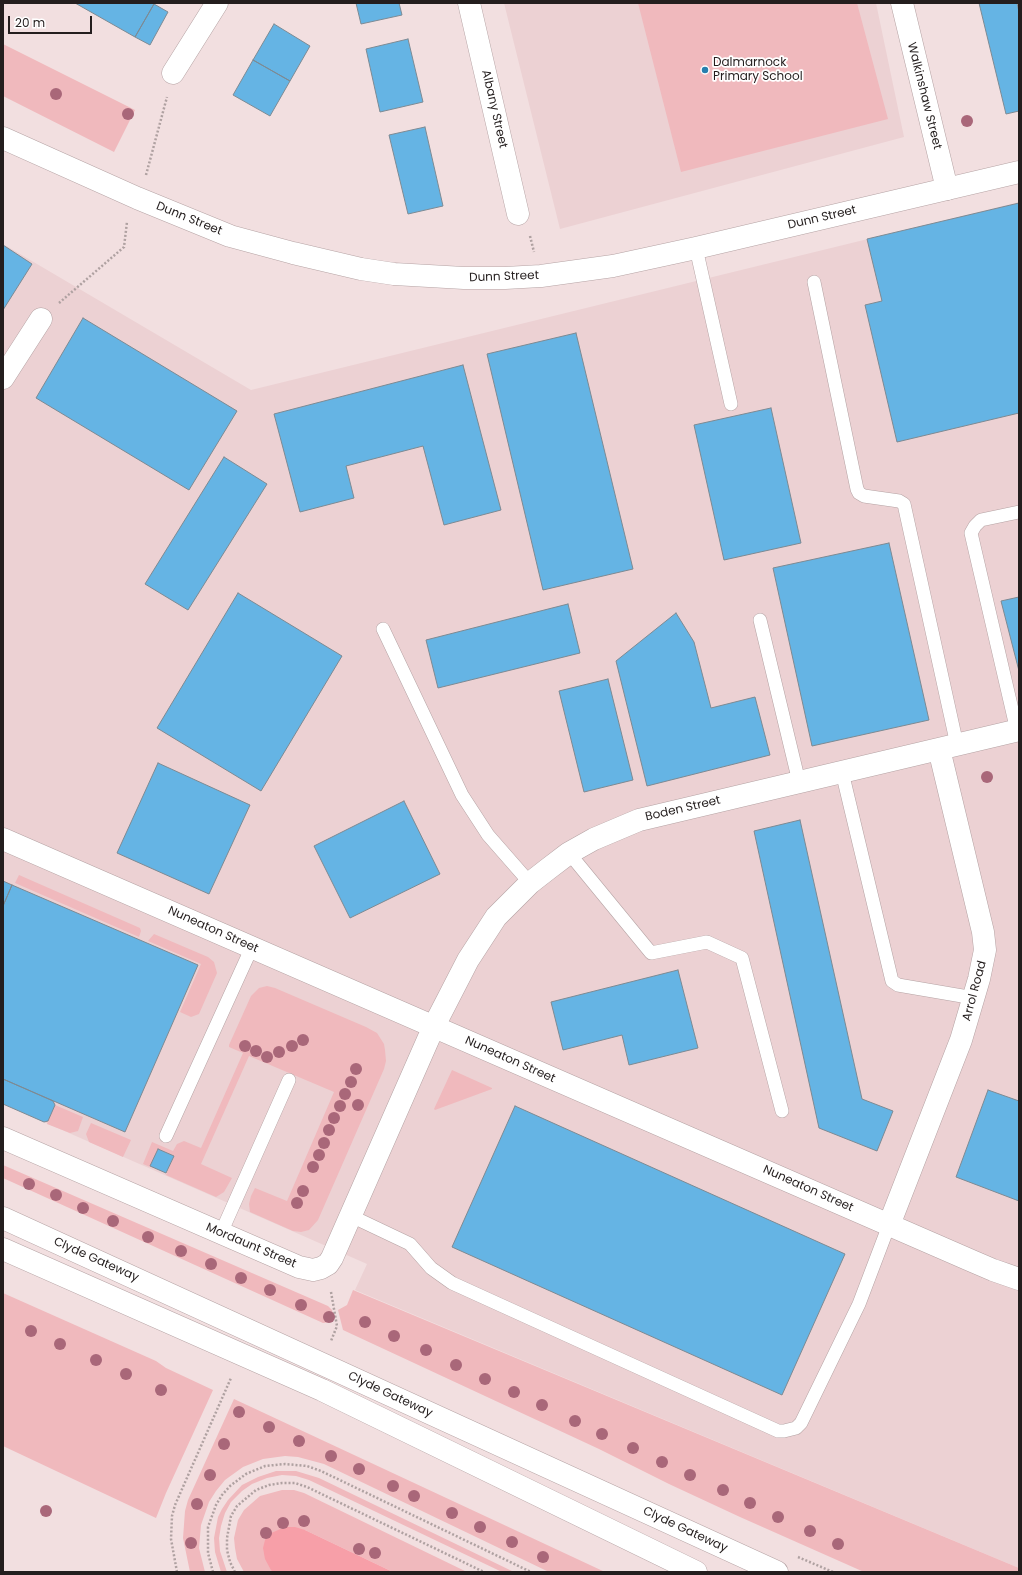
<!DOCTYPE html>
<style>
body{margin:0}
#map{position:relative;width:1022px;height:1575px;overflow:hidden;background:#f2dfe0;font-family:Poppins,sans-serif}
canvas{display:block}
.frame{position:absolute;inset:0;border:4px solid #241e1e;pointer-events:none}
.scale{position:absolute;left:8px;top:16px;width:84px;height:18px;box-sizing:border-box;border:2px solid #241e1e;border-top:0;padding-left:5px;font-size:12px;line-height:14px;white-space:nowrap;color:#241e1e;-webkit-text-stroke:3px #fff;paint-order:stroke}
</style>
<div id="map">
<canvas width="1022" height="1575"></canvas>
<div class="frame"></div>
<div class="scale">20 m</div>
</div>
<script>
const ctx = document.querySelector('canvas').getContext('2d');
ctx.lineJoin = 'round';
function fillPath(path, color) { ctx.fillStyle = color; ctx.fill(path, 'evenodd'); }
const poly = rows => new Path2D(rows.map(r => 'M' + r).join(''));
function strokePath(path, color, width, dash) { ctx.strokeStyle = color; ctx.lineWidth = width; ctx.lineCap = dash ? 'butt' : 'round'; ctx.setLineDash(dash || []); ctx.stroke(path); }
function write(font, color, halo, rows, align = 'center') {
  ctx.font = font + ' Poppins,sans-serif'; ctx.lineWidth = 3.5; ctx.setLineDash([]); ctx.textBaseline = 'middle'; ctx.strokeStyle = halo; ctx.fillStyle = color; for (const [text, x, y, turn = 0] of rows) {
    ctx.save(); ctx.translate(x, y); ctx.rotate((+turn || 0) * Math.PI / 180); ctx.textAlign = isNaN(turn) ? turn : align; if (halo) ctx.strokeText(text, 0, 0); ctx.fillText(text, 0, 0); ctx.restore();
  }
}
fillPath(poly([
 [504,3,876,3,904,137,560,229],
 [1019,202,1019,1568,355,1290,367,1264,3,1104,3,244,251,390]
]), '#ecd1d3');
fillPath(poly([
 [638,3,857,3,888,119,681,172],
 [3,44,135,110,114,152,3,96],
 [19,875,140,928,141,931,139,937,15,883],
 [154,934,208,957,214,962,217,973,199,1014,191,1017,180,1012,201,964,148,941],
 [267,986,275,988,366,1027,377,1033,384,1044,385,1050,386,1061,384,1069,318,1220,309,1230,301,1232,293,1231,250,1212,249,1204,251,1196,255,1188,287,1201,334,1092,249,1056,201,1164,232,1178,224,1192,216,1197,166,1175,174,1156,158,1149,150,1167,143,1164,152,1142,173,1151,177,1144,184,1141,201,1148,243,1053,229,1047,229,1045,251,996,259,988],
 [452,1070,492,1088,492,1089,435,1110,434,1109],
 [55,1105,83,1117,78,1131,70,1133,47,1124],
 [91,1123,131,1140,123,1157,89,1142,86,1134],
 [3,1165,328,1306,332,1310,333,1314,331,1322,323,1323,3,1178],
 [353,1290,1019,1568,1019,1572,864,1572,740,1517,669,1484,599,1449,343,1330,338,1310,347,1305],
 [3,1293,156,1361,166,1368,213,1390,166,1493,156,1518,3,1446],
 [234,1399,605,1572,549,1572,324,1464,298,1457,285,1456,263,1459,243,1467,225,1480,216,1491,209,1502,201,1525,199,1548,205,1572,190,1572,183,1538,185,1511,188,1500],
 [276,1471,296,1471,319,1478,514,1572,502,1572,309,1480,296,1476,282,1475,267,1478,252,1484,242,1491,231,1502,225,1513,221,1526,219,1538,220,1551,227,1572,221,1572,215,1552,214,1538,218,1517,222,1509,228,1500,242,1485,258,1477],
 [282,1490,294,1490,304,1493,467,1572,393,1572,305,1530,271,1570,272,1572,244,1572,237,1559,235,1548,234,1538,238,1520,244,1510,260,1496]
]), '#f0b9bd');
fillPath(poly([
 [285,1527,295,1527,305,1530,393,1572,272,1572,265,1559,263,1548,265,1540,269,1534]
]), '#f79fa8');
const building = poly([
 [75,3,152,3,154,4,135,37,75,3],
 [356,3,399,3,402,15,361,24,356,3],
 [979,3,1017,3,1019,12,1019,111,1006,114,979,3],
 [154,4,168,12,150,45,135,37,154,4],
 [274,24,310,46,290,81,253,60,274,24],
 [408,39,423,102,380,112,366,49,408,39],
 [253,60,290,81,270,116,233,95,253,60],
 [425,127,443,206,408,214,389,135,425,127],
 [1019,203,1019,413,897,442,865,305,882,301,867,239,1019,203],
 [3,245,32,264,3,310,3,245],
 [83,318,237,411,189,490,36,398,83,318],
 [576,333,633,569,543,590,487,354,576,333],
 [463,365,501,510,444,525,423,446,346,466,354,498,300,512,274,414,463,365],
 [771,408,801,543,724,560,694,425,771,408],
 [224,457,267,484,188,610,145,584,224,457],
 [889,543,929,720,812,746,773,568,889,543],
 [238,593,342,656,261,791,157,728,238,593],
 [1019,597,1019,671,1001,601,1019,597],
 [568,604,580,653,438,688,426,640,568,604],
 [676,613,694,642,711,708,755,697,770,755,647,786,616,661,676,613],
 [608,679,633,780,584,792,559,691,608,679],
 [158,763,250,805,209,894,117,853,158,763],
 [404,801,440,874,350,918,314,846,404,801],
 [800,820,862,1099,893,1111,877,1151,819,1128,754,831,800,820],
 [3,881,12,885,3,906,3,881],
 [12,885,198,965,125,1132,3,1079,3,906,12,885],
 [678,970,698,1048,629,1065,622,1035,563,1050,551,1002,678,970],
 [3,1079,53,1101,55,1105,48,1121,44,1122,3,1104,3,1079],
 [988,1090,1019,1101,1019,1201,956,1177,988,1090],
 [515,1106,845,1254,782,1395,452,1247,515,1106],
 [158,1149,174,1156,166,1173,150,1166,158,1149]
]);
fillPath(building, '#65b4e4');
strokePath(building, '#7d8a93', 1);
const service = poly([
 [696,248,731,404],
 [814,282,857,489,859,493,864,496,899,501,904,504,957,745],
 [760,620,799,782],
 [383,629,462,795,488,835,530,883],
 [1017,731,971,533,975,526,981,520,1019,512],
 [842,772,892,981,898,985,974,998],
 [569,853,651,953,707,942,742,958,782,1111],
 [166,1136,252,947],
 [351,1216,410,1244,431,1268,452,1283,778,1431,784,1431,796,1428,801,1423,859,1304,889,1225],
 [221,1233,289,1080]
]);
const minor = poly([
 [469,3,518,214],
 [902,3,947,189],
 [173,73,217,3],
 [3,378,41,319],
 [3,839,972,1261,993,1270,1019,1279],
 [3,1138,299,1267,313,1270,321,1268,328,1264,332,1258,434,1026,468,960,496,917,530,883,548,869,569,853,594,839,639,820,1019,730],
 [889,1225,961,1040,979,979,985,950,983,932,939,749]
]);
const secondary = poly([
 [3,138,137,198,230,236,293,253,361,269,394,274,464,278,505,278,541,276,613,266,696,248,1019,172]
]);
const primary = poly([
 [3,1218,777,1572],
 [3,1249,322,1390,696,1572]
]);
strokePath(service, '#b5a3a4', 14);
strokePath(minor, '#b5a3a4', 23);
strokePath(secondary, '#b5a3a4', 23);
strokePath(primary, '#b5a3a4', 23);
strokePath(poly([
 [146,175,167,97],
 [530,236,534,252],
 [59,303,124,247,127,222],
 [331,1292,337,1326,331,1341],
 [798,1557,833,1572],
 [177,1572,171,1539,172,1516,175,1505,231,1378],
 [213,1572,208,1553,208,1527,216,1505,222,1495,230,1486,246,1474,265,1466,285,1464,307,1466,321,1471,531,1572],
 [235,1572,230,1562,227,1550,227,1538,231,1516,237,1506,256,1490,269,1485,282,1483,295,1483,307,1487,484,1572]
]), '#afa1a1', 2.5, [2, 2]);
strokePath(service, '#fff', 13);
strokePath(minor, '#fff', 22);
strokePath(secondary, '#fff', 22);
strokePath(primary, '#fff', 22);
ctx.fillStyle = '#a96779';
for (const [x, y] of [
 [56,94],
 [128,114],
 [967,121],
 [987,777],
 [303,1040],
 [245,1046],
 [292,1046],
 [256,1051],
 [279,1052],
 [267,1057],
 [356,1069],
 [351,1082],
 [345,1094],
 [358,1105],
 [340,1106],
 [334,1118],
 [329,1130],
 [324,1143],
 [319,1155],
 [313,1167],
 [29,1184],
 [303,1191],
 [56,1195],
 [297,1203],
 [83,1208],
 [113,1221],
 [148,1237],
 [181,1251],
 [211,1264],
 [241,1278],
 [270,1290],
 [301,1305],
 [329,1317],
 [365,1322],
 [31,1331],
 [394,1336],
 [60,1344],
 [426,1350],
 [96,1360],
 [456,1365],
 [126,1374],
 [485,1379],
 [161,1390],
 [514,1392],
 [542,1405],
 [239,1412],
 [575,1421],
 [269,1427],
 [602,1434],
 [299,1441],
 [224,1444],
 [633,1448],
 [331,1456],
 [662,1462],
 [359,1469],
 [210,1475],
 [690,1475],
 [393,1486],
 [723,1490],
 [414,1496],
 [750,1503],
 [197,1504],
 [46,1511],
 [452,1513],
 [778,1517],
 [304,1521],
 [283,1523],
 [480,1527],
 [810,1531],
 [266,1533],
 [512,1542],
 [191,1543],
 [838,1544],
 [359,1549],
 [375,1553],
 [543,1557]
]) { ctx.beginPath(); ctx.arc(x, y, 6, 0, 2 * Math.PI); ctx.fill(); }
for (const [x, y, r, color] of [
 [705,70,4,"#277fae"]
]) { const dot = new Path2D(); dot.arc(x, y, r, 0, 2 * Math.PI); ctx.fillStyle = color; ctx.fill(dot); strokePath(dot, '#fff', 1.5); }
write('12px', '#241e1e', '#fff', [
 ["Dalmarnock",713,63],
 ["Primary School",713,77]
], 'left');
write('12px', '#241e1e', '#fff', [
 ["Walkinshaw Street",924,96,76],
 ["Albany Street",494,109,77],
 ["Dunn Street",822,218,-13],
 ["Dunn Street",189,219,22],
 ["Dunn Street",504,277,-2],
 ["Boden Street",683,809,-13],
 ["Nuneaton Street",213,930,24],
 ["Arrol Road",975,991,-75],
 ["Nuneaton Street",510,1060,24],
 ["Nuneaton Street",808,1189,24],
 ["Mordaunt Street",251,1246,23],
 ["Clyde Gateway",96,1260,24],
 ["Clyde Gateway",390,1395,25],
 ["Clyde Gateway",685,1530,25]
]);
</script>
